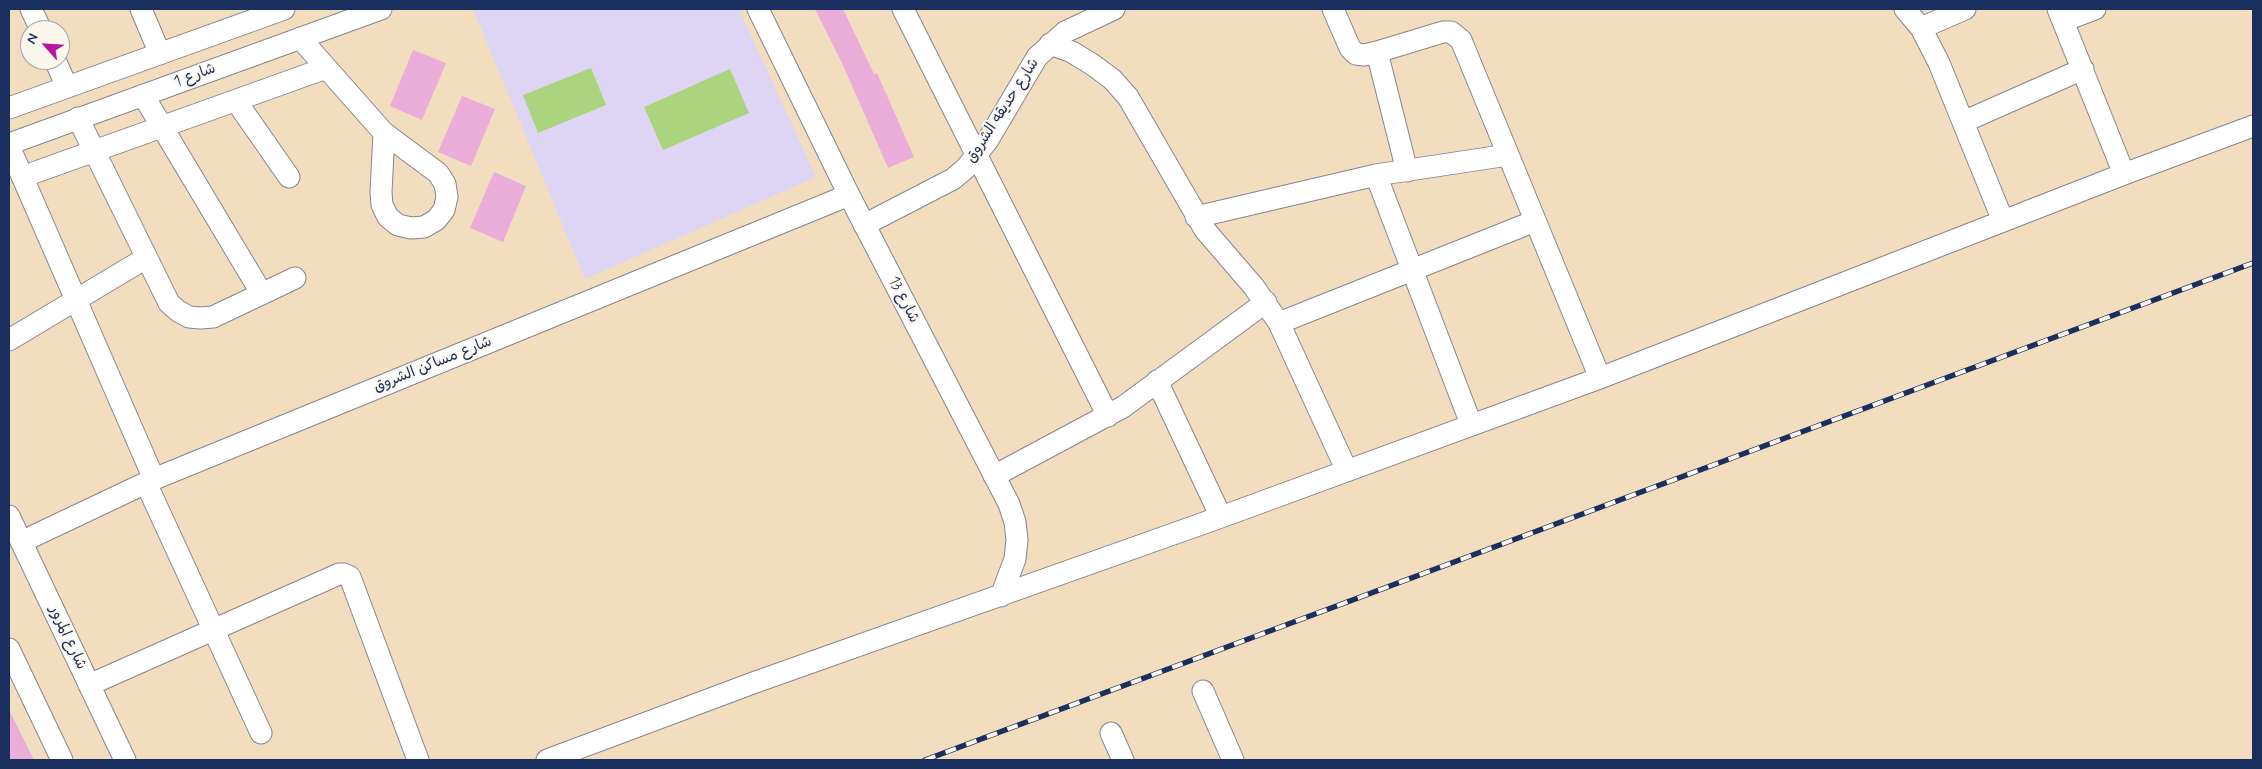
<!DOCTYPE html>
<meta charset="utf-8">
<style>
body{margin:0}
#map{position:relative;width:2262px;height:769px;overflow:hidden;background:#f2ddbe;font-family:Mynerve,sans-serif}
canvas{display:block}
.frame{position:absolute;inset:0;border:10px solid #1b2f5e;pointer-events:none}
.north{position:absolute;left:20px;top:20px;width:50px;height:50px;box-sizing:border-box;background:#fbf7ec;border:1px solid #a1a7b3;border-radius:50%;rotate:296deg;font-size:14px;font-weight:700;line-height:20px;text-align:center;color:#1b2f5e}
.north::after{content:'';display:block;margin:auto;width:18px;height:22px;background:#b5179e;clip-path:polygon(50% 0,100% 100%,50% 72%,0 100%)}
</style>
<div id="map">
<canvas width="2262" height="769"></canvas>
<div class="frame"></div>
<div class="north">N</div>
</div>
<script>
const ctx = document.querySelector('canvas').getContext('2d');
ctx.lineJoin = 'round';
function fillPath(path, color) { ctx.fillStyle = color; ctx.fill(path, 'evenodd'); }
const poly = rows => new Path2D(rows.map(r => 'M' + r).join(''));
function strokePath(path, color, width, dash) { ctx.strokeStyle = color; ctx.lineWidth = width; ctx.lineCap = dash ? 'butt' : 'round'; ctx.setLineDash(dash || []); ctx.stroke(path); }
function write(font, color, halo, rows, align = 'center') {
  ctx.font = font + ' Mynerve,"Playpen Sans Arabic",sans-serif'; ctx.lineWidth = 4; ctx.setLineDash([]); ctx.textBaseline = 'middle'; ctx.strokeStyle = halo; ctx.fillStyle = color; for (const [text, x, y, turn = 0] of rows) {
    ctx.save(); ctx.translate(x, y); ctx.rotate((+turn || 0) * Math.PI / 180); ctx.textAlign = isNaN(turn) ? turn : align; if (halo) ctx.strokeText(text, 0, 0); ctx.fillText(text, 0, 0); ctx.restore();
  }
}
fillPath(poly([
 [473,9,739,9,816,177,585,279]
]), '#ded5f5');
fillPath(poly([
 [591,68,606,105,538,133,523,95],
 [730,69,749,113,663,150,644,107]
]), '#acd37d');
fillPath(poly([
 [815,9,843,9,874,74,877,73,914,157,888,168,843,65],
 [413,50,446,63,422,120,390,106],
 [462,96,495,109,471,166,438,152],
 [494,172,526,186,503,242,470,228],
 [9,710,34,760,9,760]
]), '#ebadd9');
const minor = poly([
 [31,9,41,30],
 [141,9,160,54],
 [758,9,849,195,1009,504,1015,522,1017,540,1015,559,1001,596],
 [903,9,1108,416],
 [1333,9,1350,48,1356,54,1364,55,1377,52,1443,32,1451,32,1461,40,1600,378],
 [1905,9,1921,28,1939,63,2003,221],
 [2058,9,2124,174],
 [2063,21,2095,9],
 [1921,28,1965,9],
 [300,38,384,133],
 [1050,44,1072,52,1093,65,1112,79,1128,97,1205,230,1254,287,1279,323,1347,471],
 [1377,52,1407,171],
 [55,60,67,87],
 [143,95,262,294],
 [236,101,289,177],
 [9,108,284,9],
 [78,118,169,303,178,311,189,317,201,318,213,317,295,278],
 [1963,122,2083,69],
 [384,133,438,173,445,184,447,197,444,210,436,220,424,227,411,228,398,225,388,217,382,205,381,192,384,133],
 [9,144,381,9],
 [9,146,154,479],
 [1376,175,1471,424],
 [22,177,326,68],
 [1196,217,1376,175,1508,155],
 [864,225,953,179,966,168,988,140,1037,57,1065,32,1114,9],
 [1279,323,1535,221],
 [9,340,146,258],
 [1157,381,1221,517],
 [994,476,1123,407,1266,302],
 [146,483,261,733],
 [9,516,125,760],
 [21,542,154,479,849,195],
 [9,649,62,760],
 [89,685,339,574,344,574,350,577,418,760],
 [1203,691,1233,760],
 [1111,733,1123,760],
 [547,760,753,683,1221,517,1600,378,2124,174,2253,126]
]);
strokePath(minor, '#86868e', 23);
strokePath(minor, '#fff', 21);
const rail = poly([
 [925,760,2253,263]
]);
strokePath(rail, '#1b2f5e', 5.5);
strokePath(rail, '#fbf7ec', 4, [11]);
write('15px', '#1b2f5e', '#fbf7ec', [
 ["شارع 1",195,76,-20],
 ["شارع حديقه الشروق",1003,111,-57],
 ["شارع 13",903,300,63],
 ["شارع مساكن الشروق",433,365,-22],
 ["شارع المرور",67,638,65]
]);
</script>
